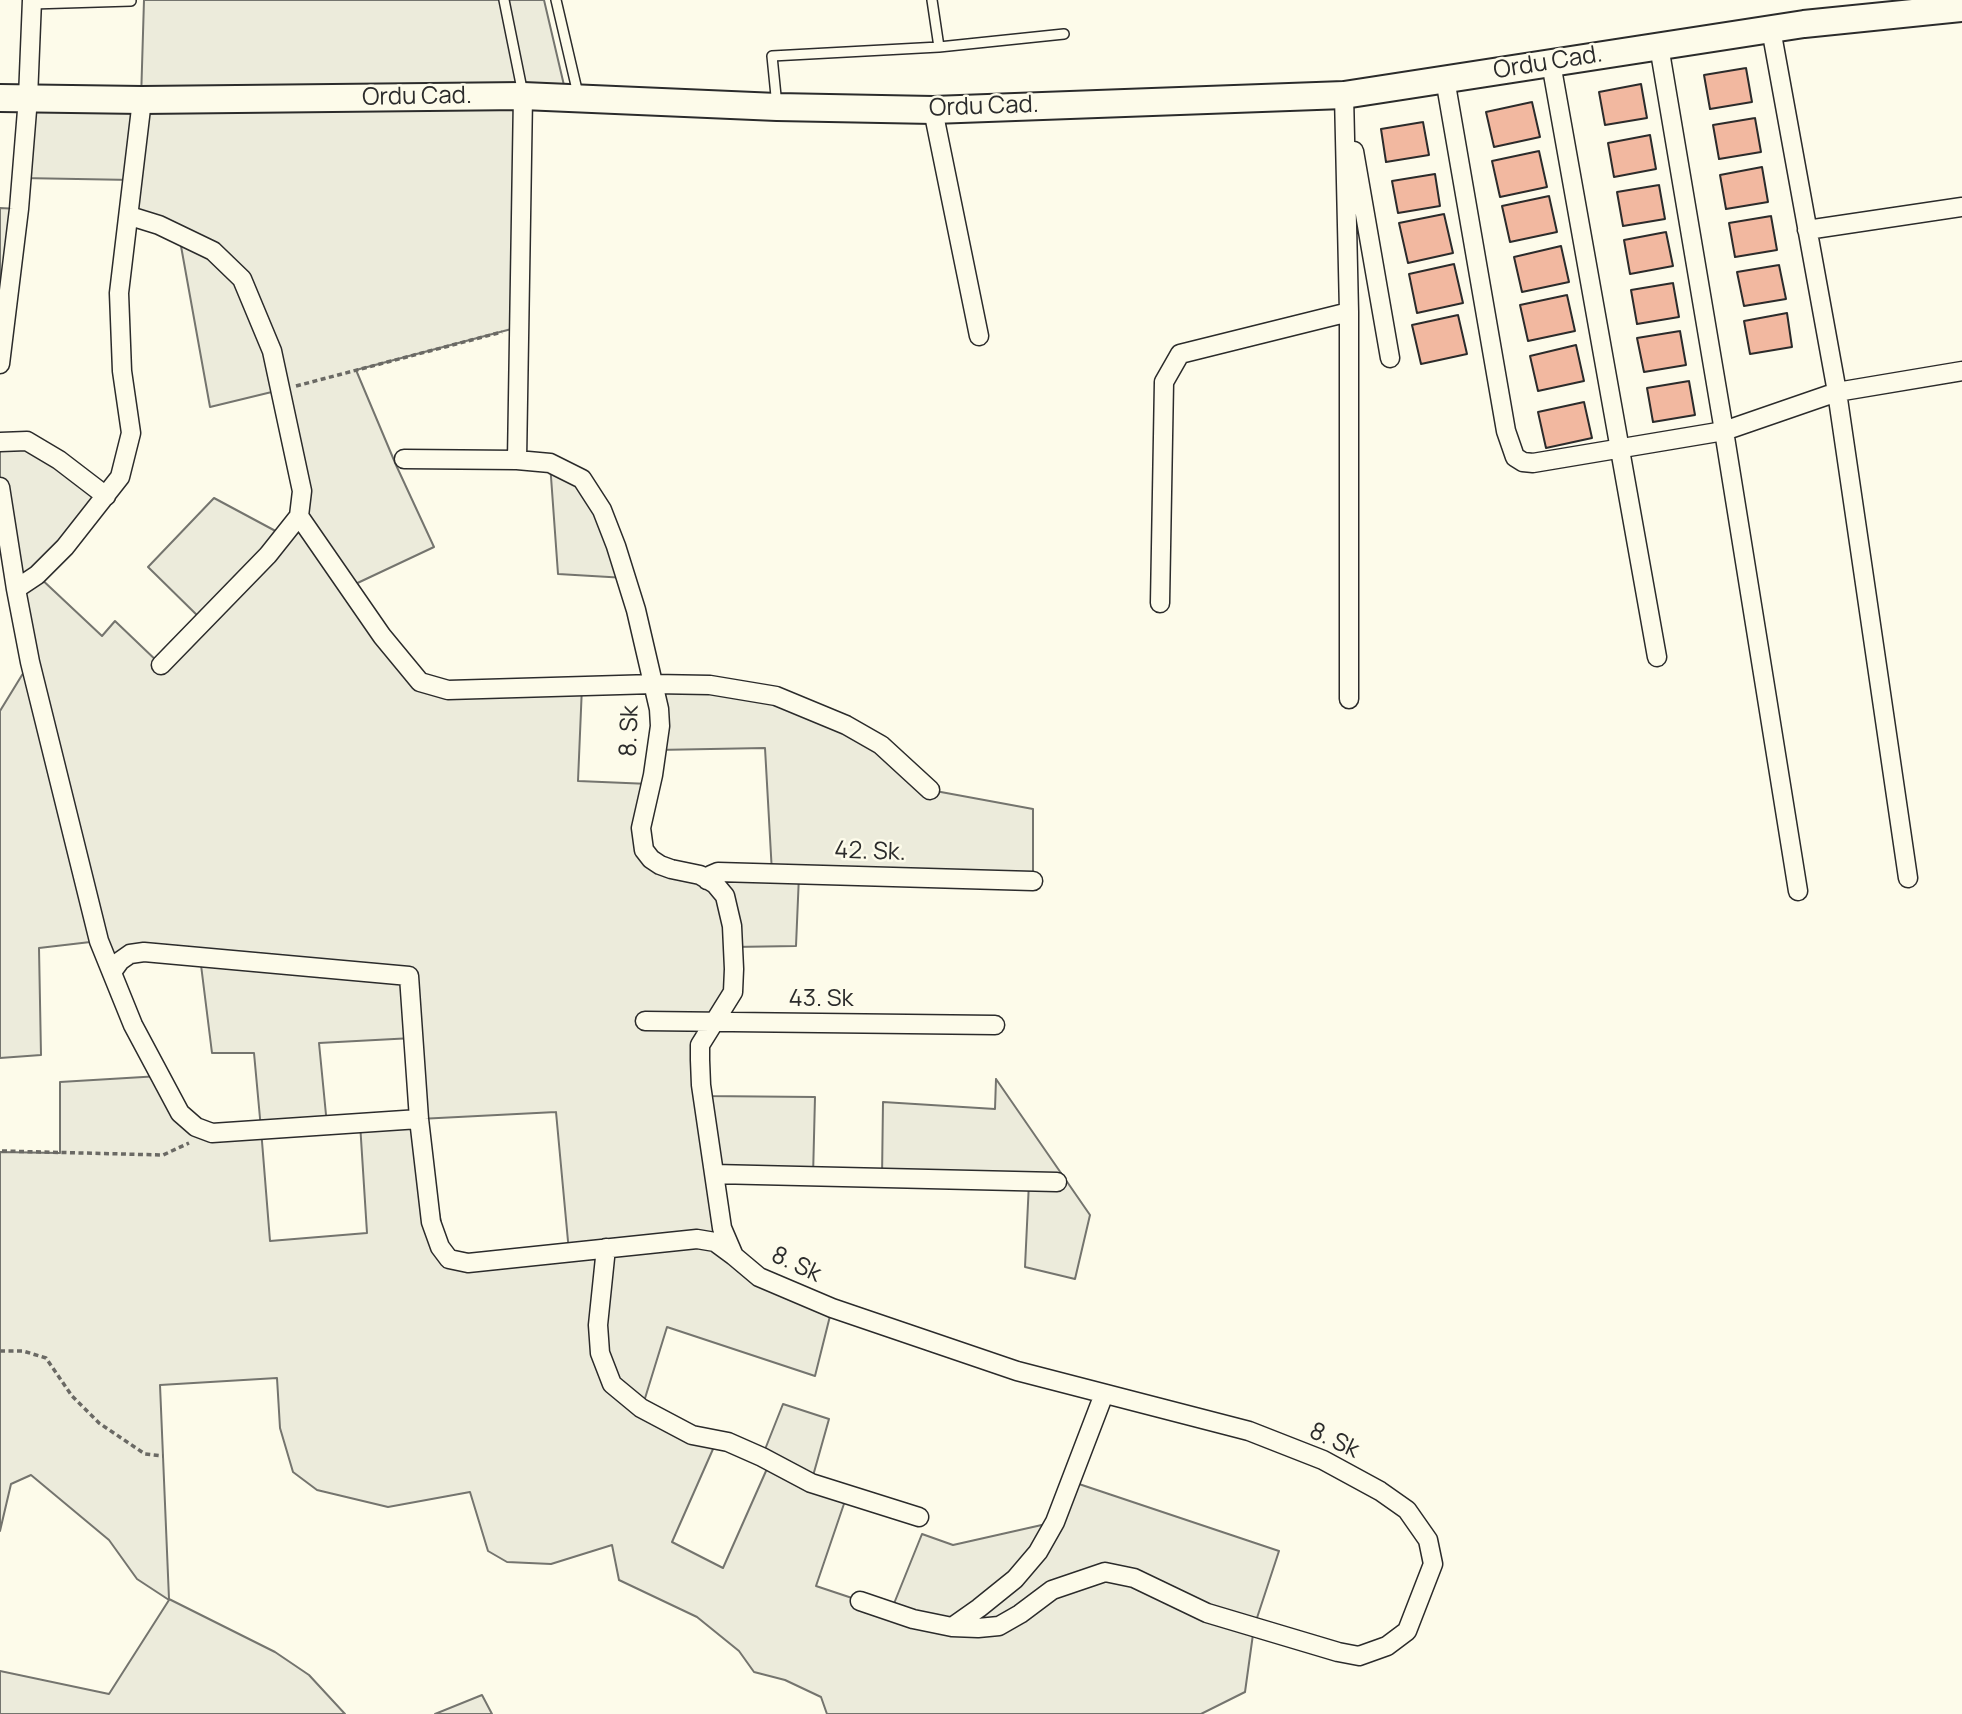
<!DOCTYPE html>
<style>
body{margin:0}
canvas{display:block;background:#fdfbea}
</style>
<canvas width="1962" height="1714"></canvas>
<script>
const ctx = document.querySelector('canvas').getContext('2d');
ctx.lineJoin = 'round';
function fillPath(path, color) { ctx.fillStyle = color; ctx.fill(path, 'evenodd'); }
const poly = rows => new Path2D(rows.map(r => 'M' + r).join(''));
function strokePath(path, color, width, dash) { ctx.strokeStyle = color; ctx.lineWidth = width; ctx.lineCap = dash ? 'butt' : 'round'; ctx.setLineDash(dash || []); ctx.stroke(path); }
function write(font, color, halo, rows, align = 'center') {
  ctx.font = font + ' Manrope,sans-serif'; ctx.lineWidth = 5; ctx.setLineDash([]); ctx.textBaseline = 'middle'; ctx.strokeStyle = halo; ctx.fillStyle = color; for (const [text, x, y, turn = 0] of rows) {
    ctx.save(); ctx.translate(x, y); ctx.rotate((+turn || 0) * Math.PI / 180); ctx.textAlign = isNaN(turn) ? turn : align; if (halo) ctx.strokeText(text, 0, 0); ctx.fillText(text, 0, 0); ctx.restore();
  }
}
const green = poly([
 [144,0,544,0,567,98,524,96,519,327,356,370,396,465,434,547,349,587,421,682,582,686,578,781,650,784,641,828,660,865,772,873,765,748,656,750,654,684,710,685,846,725,930,790,1033,809,1033,881,799,875,796,946,733,947,734,969,711,1028,703,1096,815,1097,813,1177,715,1175,734,1256,832,1308,815,1376,667,1327,642,1408,717,1440,672,1542,723,1568,770,1462,762,1457,783,1404,829,1419,811,1483,847,1495,816,1586,891,1611,922,1534,953,1545,1055,1522,1070,1481,1279,1551,1254,1627,1245,1692,1201,1714,827,1714,821,1697,785,1680,754,1672,739,1651,697,1617,619,1580,612,1545,551,1564,507,1562,488,1551,470,1492,388,1507,317,1490,293,1472,280,1428,277,1378,160,1385,169,1599,275,1652,309,1675,345,1714,0,1714,0,1671,109,1694,169,1600,137,1579,109,1540,31,1475,11,1484,0,1531,0,1152,60,1153,60,1082,160,1076,196,1127,261,1129,254,1053,212,1053,200,957,120,961,99,941,39,948,41,1055,0,1058,0,711,30,662,0,487,0,442,9,441,106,496,37,575,102,636,115,621,161,665,204,622,148,567,214,498,283,535,299,516,280,390,210,407,179,235,130,216,133,180,21,178,28,98,141,100,144,0],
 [413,1038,418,1118,360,1123,367,1233,270,1241,261,1129,327,1125,319,1043,413,1038],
 [556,1112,569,1252,449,1259,433,1226,441,1222,419,1119,556,1112],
 [0,208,19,209,0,364,0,208],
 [550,463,582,479,626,578,558,574,550,463],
 [996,1079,1090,1215,1075,1279,1025,1267,1029,1182,882,1178,883,1102,995,1109,996,1079],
 [482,1695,492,1714,435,1714,482,1695]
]);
fillPath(green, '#ecebdb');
strokePath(green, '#74746e', 2);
const building = poly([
 [1746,68,1752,102,1710,109,1704,75,1746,68],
 [1641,84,1647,118,1605,125,1599,92,1641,84],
 [1532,102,1540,137,1494,147,1486,112,1532,102],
 [1755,118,1761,152,1719,159,1713,125,1755,118],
 [1423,122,1429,155,1386,162,1381,129,1423,122],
 [1650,135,1656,169,1614,177,1608,143,1650,135],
 [1539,151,1547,187,1500,197,1492,161,1539,151],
 [1762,167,1768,202,1726,209,1720,175,1762,167],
 [1435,174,1440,206,1398,213,1392,181,1435,174],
 [1659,185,1665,219,1623,226,1617,192,1659,185],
 [1549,196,1557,232,1510,242,1502,206,1549,196],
 [1444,214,1453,253,1408,263,1399,223,1444,214],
 [1771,216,1777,250,1735,257,1729,223,1771,216],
 [1666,232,1673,266,1630,274,1624,240,1666,232],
 [1561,246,1569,282,1522,292,1514,257,1561,246],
 [1454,264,1463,303,1417,313,1409,274,1454,264],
 [1779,265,1786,299,1744,306,1737,272,1779,265],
 [1673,283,1679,317,1637,324,1631,290,1673,283],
 [1567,295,1575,331,1528,341,1520,305,1567,295],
 [1787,313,1792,347,1750,354,1744,321,1787,313],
 [1458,315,1467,354,1421,364,1412,325,1458,315],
 [1680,331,1686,365,1644,372,1637,338,1680,331],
 [1576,345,1584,381,1538,391,1530,356,1576,345],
 [1689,381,1695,415,1653,422,1647,388,1689,381],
 [1584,402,1592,438,1546,448,1538,412,1584,402]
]);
fillPath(building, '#f2b8a0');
strokePath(building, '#2b2b2b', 2);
const service = poly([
 [504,0,523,94],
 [556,0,578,94],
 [932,0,939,47],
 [32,4,131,1],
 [777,106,772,56,939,47,1064,34]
]);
const minor = poly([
 [1771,29,1837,392,1908,878],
 [1659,46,1724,431,1798,891],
 [1551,63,1657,657],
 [1445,79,1506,431,1515,457,1523,462,1533,463,1724,431,1837,392,1962,371],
 [1344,95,1349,312,1349,699],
 [933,110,979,336],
 [1354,151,1390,358],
 [130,216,159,225,213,251,242,279,272,351,302,491,299,516,268,555,161,665],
 [1807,230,1962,207],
 [0,364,19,209,28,98,32,0],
 [0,442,27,441,59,460,106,496],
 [404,459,517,460,550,463,582,479,602,510,616,546,636,610,659,709,660,726,653,775,641,828,644,850,651,859,660,865,671,869,700,875,715,884,725,896,732,926,734,969,733,992,700,1045,700,1060,701,1085,722,1228,734,1256,759,1277,832,1308,1017,1371,1249,1431,1323,1460,1380,1491,1407,1510,1428,1540,1433,1564,1407,1631,1387,1646,1359,1656,1338,1652,1207,1613,1134,1578,1105,1572,1052,1590,1020,1614,999,1626,978,1628,952,1627,913,1619,860,1601],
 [517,460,523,96],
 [0,487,16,589,30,662,99,941,133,1025,180,1113,196,1127,212,1133,419,1119],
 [299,516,382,636,420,682,448,690,654,684,710,685,776,696,846,725,881,745,930,790],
 [16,589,37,575,65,547,120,477,131,433,122,371,119,293,142,100],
 [1160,603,1164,382,1180,354,1349,312],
 [707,880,711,875,718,872,1033,881],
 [112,972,120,961,130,954,144,952,409,976,419,1119,431,1222,440,1247,449,1259,468,1263,697,1239,715,1242,734,1256],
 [645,1021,995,1025],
 [714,1174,1057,1182],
 [606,1248,598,1325,600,1353,612,1384,641,1408,692,1435,728,1442,762,1457,811,1483,919,1517],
 [952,1627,979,1608,1015,1579,1038,1552,1055,1522,1104,1394]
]);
const secondary = poly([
 [0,98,142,100,523,96,777,107,933,110,1344,95,1804,24,1962,8]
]);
strokePath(service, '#2b2b2b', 12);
strokePath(minor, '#2b2b2b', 21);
strokePath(secondary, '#2b2b2b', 30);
strokePath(poly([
 [296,386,502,332],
 [2,1151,163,1155,189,1143],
 [0,1351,23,1351,46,1358,72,1396,99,1423,145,1454,163,1456]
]), '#6a6964', 3.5, [5, 3.5]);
strokePath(service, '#fdfbea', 9);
strokePath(minor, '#fdfbea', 18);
strokePath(secondary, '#fdfbea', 26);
write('24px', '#2b2b2b', '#fdfbea', [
 ["Ordu Cad.",1548,63,-9],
 ["Ordu Cad.",417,97,-1],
 ["Ordu Cad.",984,107,-2],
 ["8. Sk",630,731,-88],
 ["42. Sk.",870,852,2],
 ["43. Sk",821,999],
 ["8. Sk",796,1265,25],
 ["8. Sk",1334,1441,25]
]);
</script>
